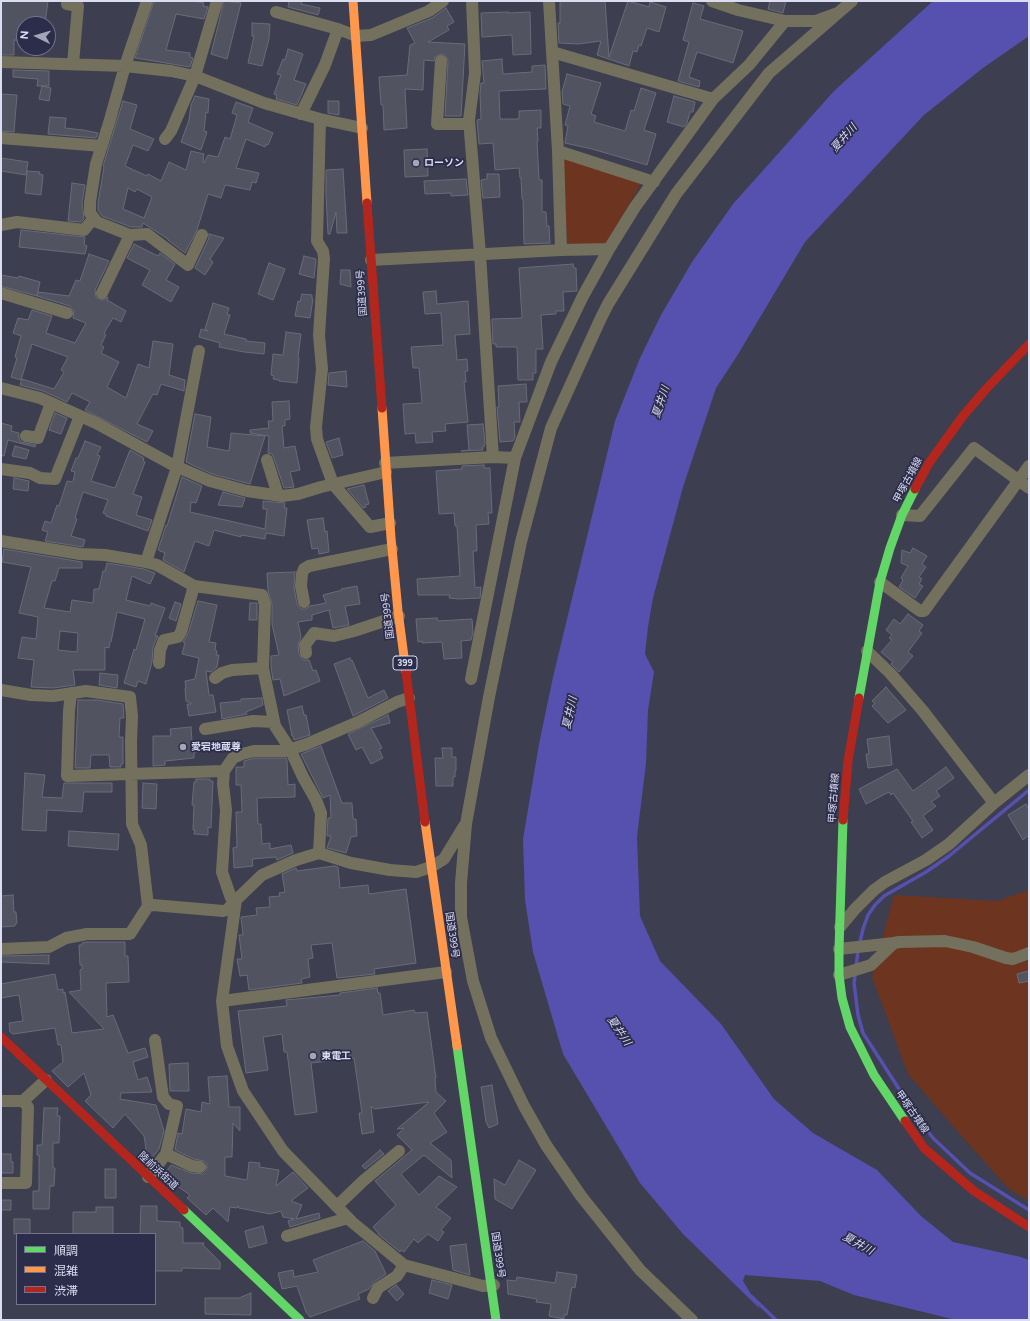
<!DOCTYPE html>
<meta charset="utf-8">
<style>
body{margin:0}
#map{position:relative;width:1030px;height:1321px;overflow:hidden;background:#3d3e4f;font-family:Figtree,"Noto Sans JP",sans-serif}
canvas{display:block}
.frame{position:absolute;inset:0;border:2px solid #dbddf1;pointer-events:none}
.legend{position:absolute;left:16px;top:1233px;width:140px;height:72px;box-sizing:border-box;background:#2c2c4b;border:1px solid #72738d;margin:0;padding:5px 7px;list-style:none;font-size:12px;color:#dbddf1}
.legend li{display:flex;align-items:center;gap:8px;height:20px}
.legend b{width:20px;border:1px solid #72738d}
.north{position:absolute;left:16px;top:16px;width:40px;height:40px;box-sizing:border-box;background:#2c2c4b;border:1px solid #72738d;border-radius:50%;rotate:275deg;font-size:11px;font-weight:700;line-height:16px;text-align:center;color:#dbddf1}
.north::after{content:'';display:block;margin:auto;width:14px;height:18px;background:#a4a5b8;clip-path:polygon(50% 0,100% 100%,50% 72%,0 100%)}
</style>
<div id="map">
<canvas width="1030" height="1321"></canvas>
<div class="frame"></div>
<ul class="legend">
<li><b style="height:5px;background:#63d668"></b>順調</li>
<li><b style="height:5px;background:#ff974d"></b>混雑</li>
<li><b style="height:5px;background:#b3261e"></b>渋滞</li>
</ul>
<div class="north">N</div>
</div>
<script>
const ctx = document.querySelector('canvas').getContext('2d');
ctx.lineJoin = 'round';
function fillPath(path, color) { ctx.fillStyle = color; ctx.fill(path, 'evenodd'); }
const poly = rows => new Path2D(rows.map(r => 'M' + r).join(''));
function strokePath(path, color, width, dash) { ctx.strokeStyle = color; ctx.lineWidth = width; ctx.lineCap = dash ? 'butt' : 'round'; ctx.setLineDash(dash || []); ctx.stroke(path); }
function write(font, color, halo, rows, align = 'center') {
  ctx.font = font + ' Figtree,"Noto Sans JP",sans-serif'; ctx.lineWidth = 3.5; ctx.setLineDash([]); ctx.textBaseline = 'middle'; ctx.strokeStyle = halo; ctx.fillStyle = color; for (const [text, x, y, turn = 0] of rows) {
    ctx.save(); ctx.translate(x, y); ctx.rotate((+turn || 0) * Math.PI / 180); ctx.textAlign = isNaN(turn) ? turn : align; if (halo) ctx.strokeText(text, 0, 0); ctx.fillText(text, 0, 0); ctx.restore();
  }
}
fillPath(poly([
 [563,157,641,184,606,243,571,245,567,243],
 [1029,890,1029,1201,1008,1188,965,1140,908,1074,872,977,894,895,997,901]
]), '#6d351f');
fillPath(poly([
 [933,1,1029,1,1029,36,983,68,924,115,805,242,737,356,716,388,683,487,653,598,648,627,645,654,654,672,648,710,646,763,637,837,640,916,660,961,721,1024,774,1099,813,1133,877,1170,921,1216,953,1242,1021,1257,1029,1260,1029,1320,956,1320,854,1295,820,1281,745,1275,743,1281,760,1309,683,1234,640,1183,563,1054,533,952,525,900,523,839,539,744,553,677,615,421,640,358,661,315,692,262,733,204,834,91]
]), '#5650af');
strokePath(poly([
 [1029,790,949,856,926,872,884,896,875,905,868,915,863,929,858,951,854,983,858,1015,863,1033,921,1123,933,1138,970,1173,1029,1210],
 [751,1296,776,1320]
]), '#5650af', 3.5);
const building = poly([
 [1,1,48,1,45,24,24,24,23,41,14,40,14,55,1,55,1,1],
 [154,1,193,1,204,3,203,6,208,7,204,19,176,14,166,50,190,53,190,57,193,58,190,67,135,58,154,1],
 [224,1,241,3,227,59,211,54,224,1],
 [289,1,302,1,301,4,320,8,318,15,288,7,289,1],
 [560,1,605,1,609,57,628,1,649,7,650,2,666,7,659,32,647,28,641,46,639,45,637,52,633,51,629,66,597,55,601,41,578,44,559,43,558,23,560,23,560,1],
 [770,1,786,1,783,13,768,9,770,1],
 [693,3,704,6,700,19,743,31,733,63,697,52,689,77,700,81,699,87,678,81,689,42,683,40,693,3],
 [446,8,454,22,447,26,449,30,428,42,465,44,461,116,445,116,448,61,445,55,441,54,435,57,434,61,424,60,423,90,405,89,407,128,384,130,383,105,381,105,379,77,407,75,410,45,415,43,407,28,432,18,446,8],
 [508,12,508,13,530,12,531,54,513,55,512,35,482,37,481,13,508,12],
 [252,23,270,24,269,39,262,66,248,63,254,36,252,36,252,23],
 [288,49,303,54,294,80,306,84,297,105,276,99,277,95,274,94,281,75,277,74,283,59,285,60,288,49],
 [502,59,503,74,532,72,532,66,545,65,546,89,499,91,500,119,519,119,519,111,541,110,541,128,537,128,538,141,537,141,539,180,542,180,542,212,546,212,547,226,549,226,550,243,524,244,523,199,522,199,521,178,520,178,519,168,495,170,493,143,479,144,477,120,481,119,480,93,481,83,484,83,482,61,502,59],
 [13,70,49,71,49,86,37,86,38,79,13,77,13,70],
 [567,74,601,83,591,114,596,116,594,122,625,131,631,110,634,111,641,88,656,93,644,130,656,134,647,165,592,149,565,143,568,126,565,125,570,106,563,104,562,92,567,74],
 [42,86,51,88,49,101,39,99,42,86],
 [1,94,17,95,14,132,1,131,1,94],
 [195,96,209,99,208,113,206,112,204,131,207,132,201,150,181,142,189,120,191,105,195,96],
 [674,96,695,102,693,112,690,112,687,123,684,127,667,122,674,96],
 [123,101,137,105,130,129,154,139,148,151,133,145,125,166,147,176,148,174,161,181,169,162,186,170,191,151,204,154,203,162,204,163,208,155,218,157,225,137,230,139,237,115,232,113,236,102,253,108,248,122,273,133,268,145,266,144,265,147,246,139,236,168,259,173,256,183,252,182,250,190,225,185,221,198,208,194,197,230,185,253,168,240,168,239,143,223,142,227,131,227,102,216,98,210,98,203,104,167,103,166,123,101],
 [128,188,135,192,137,189,152,197,144,218,123,209,128,188],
 [328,101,339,101,339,115,328,113,328,101],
 [50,117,66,118,65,128,83,130,98,133,96,138,48,134,50,117],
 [427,149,428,176,405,177,404,150,427,149],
 [1,158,28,162,26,175,1,171,1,158],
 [343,169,347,233,337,233,336,212,330,234,328,234,326,196,326,170,343,169],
 [27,171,40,172,39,174,43,175,41,195,25,193,27,171],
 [487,174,499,174,500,197,483,198,481,180,487,179,487,174],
 [466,179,468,195,451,196,451,193,425,194,424,181,466,179],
 [72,183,85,185,82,202,84,219,81,222,68,221,72,183],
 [21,230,85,237,84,245,87,246,85,254,19,247,21,230],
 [209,234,224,238,210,259,213,262,205,275,195,268,209,238,209,234],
 [134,244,158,256,160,253,175,264,166,280,179,287,171,302,142,285,150,270,127,258,134,244],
 [89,254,109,261,95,290,96,297,102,300,108,297,107,300,126,311,121,322,113,318,104,333,106,335,101,345,104,347,101,353,119,362,107,387,126,398,138,364,149,368,153,341,173,344,169,375,185,380,184,391,161,384,157,395,153,394,137,424,153,431,147,442,85,410,90,402,72,393,67,402,43,391,20,385,22,379,54,389,64,372,61,370,68,357,32,344,21,380,11,377,17,358,15,357,21,336,13,333,18,318,28,320,32,310,52,316,46,333,75,343,86,323,73,318,74,311,70,306,37,296,38,292,69,296,76,280,80,281,89,254],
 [304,256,316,259,314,278,299,274,304,256],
 [269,263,285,269,273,300,258,294,269,263],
 [573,264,574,268,576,268,577,291,563,292,564,311,556,311,556,314,541,315,543,349,536,349,536,373,533,373,533,380,518,380,517,347,496,347,496,344,493,344,492,319,522,318,519,268,573,264],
 [341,270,350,270,351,287,340,284,341,270],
 [1,275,18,278,19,276,40,282,37,296,1,286,1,275],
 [436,291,437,304,468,301,470,334,455,335,457,360,467,359,468,371,465,371,466,382,464,382,468,422,445,424,446,431,432,432,433,442,416,443,415,433,405,434,403,404,422,403,419,368,413,368,411,347,443,345,441,313,425,314,423,292,436,291],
 [302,294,312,295,312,299,313,299,310,318,295,316,298,301,300,302,302,294],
 [213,303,229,308,227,314,230,315,224,334,246,339,246,341,265,343,264,354,244,352,219,347,220,343,199,337,201,329,208,331,205,329,213,303],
 [286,332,301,334,298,357,299,358,297,383,279,381,279,380,273,379,274,376,271,375,273,354,283,355,286,332],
 [346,371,347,387,328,385,329,373,346,371],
 [526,384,527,402,519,402,520,422,514,422,515,437,513,441,500,442,497,407,499,407,498,386,526,384],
 [289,401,290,419,285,420,285,426,282,426,284,448,295,446,300,470,290,472,294,487,284,488,274,458,272,454,268,453,269,436,250,433,250,430,269,428,268,421,273,421,272,402,289,401],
 [55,413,67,418,61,434,49,430,55,413],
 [195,414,211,417,207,447,229,451,231,433,265,436,250,484,212,474,186,462,195,414],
 [1,423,12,426,11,431,19,433,19,438,21,442,36,445,35,447,8,440,4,456,1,455,1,423],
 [483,424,485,443,484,447,482,447,483,450,461,451,469,450,467,425,483,424],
 [339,438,343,455,332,458,326,442,339,438],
 [85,441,101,447,97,455,100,456,91,481,115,488,130,450,144,458,143,461,145,462,133,494,142,497,136,515,152,520,148,531,106,516,106,514,103,513,108,500,83,492,75,518,77,519,71,536,85,540,83,547,45,541,48,532,42,530,45,521,51,523,57,505,59,506,67,481,73,482,75,472,71,471,76,458,78,458,85,441],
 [15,446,29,450,26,459,12,456,15,446],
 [484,465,484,468,490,468,492,513,488,513,489,524,476,525,477,551,473,551,475,588,481,587,480,598,458,599,449,598,450,595,418,595,417,579,460,576,457,526,455,526,454,513,439,514,436,471,462,469,462,466,484,465],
 [182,477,202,486,196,503,191,502,190,512,265,529,267,509,263,509,263,501,285,503,284,508,287,508,284,536,266,533,265,539,241,535,241,537,214,530,209,546,195,541,184,572,163,560,165,553,158,550,166,525,167,526,182,477],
 [14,478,29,481,28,491,13,489,14,478],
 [364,485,369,504,365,505,366,507,363,508,347,489,364,485],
 [223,492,245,498,242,507,218,505,223,492],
 [323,518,325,532,327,531,329,552,319,554,318,548,312,549,307,520,323,518],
 [913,548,927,556,922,564,926,567,919,577,922,579,919,584,923,586,915,598,899,587,903,580,901,578,908,566,901,563,902,550,910,553,913,548],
 [4,549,82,562,82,568,59,568,55,581,52,581,44,608,70,612,72,600,93,603,94,589,99,589,103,571,105,571,107,563,144,569,155,573,150,584,132,576,126,600,150,606,151,603,165,608,155,636,158,636,153,647,152,662,146,684,138,681,136,687,124,683,134,649,136,650,145,619,117,612,111,642,110,642,109,648,105,647,105,670,73,670,75,685,53,688,31,687,34,660,18,658,22,637,36,639,38,617,19,613,31,567,2,562,4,549],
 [60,631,78,633,77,652,58,650,60,631],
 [295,572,294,587,297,604,301,609,306,609,310,606,326,603,323,595,342,590,341,589,357,586,360,604,345,606,349,625,333,628,329,610,312,615,312,620,298,622,301,637,298,645,299,654,303,660,309,660,313,671,316,670,320,681,284,696,280,679,273,680,271,667,271,656,279,655,272,624,272,604,268,591,267,573,295,572],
 [198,601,217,605,209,642,216,643,215,650,217,651,216,655,219,655,217,667,211,672,206,671,209,695,213,695,216,712,189,716,187,704,191,704,191,703,186,701,185,688,186,688,185,681,195,679,199,658,182,654,185,643,183,642,188,634,198,601],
 [175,602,181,604,176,621,169,618,175,602],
 [250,603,257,603,257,620,249,620,250,603],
 [908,614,923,625,919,631,922,633,908,652,913,656,899,672,891,664,893,662,881,652,892,640,889,638,892,635,886,630,894,619,900,624,908,614],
 [437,618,438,621,472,619,473,633,471,640,461,641,462,658,444,659,442,642,422,643,422,641,418,642,416,619,437,618],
 [350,658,351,661,352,660,368,698,384,690,388,698,353,716,334,664,350,658],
 [100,673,118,675,117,688,99,685,100,673],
 [886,687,906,710,888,723,872,706,875,703,872,701,886,687],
 [262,698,263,705,246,712,247,714,222,719,220,703,241,701,241,699,262,698],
 [78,700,97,700,123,704,124,718,120,718,119,737,123,737,123,764,121,764,121,767,110,767,109,755,91,755,90,768,75,768,78,700],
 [302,706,304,715,306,715,310,735,294,740,293,736,292,736,287,710,302,706],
 [388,715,390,723,371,728,382,748,379,749,383,758,371,764,362,747,356,750,348,734,388,715],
 [191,727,192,741,194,741,195,753,194,753,194,758,165,761,165,765,153,766,153,736,171,736,170,729,191,727],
 [889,736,892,765,868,768,866,754,869,754,867,739,889,736],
 [321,746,342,803,352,803,353,819,356,819,357,836,351,837,346,853,327,848,331,836,327,836,328,818,331,818,330,795,323,798,301,754,321,746],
 [442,748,452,748,452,757,456,757,456,771,455,771,455,777,453,777,453,786,436,786,435,758,443,758,442,748],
 [255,758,286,758,287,760,288,785,295,784,295,797,257,798,258,824,261,824,262,844,270,843,270,849,291,845,293,853,277,860,276,857,252,859,253,866,234,868,233,848,237,847,236,812,242,812,241,785,236,785,236,767,244,767,244,761,255,758],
 [946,767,954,778,936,791,940,796,931,802,936,806,923,816,933,830,922,838,911,822,913,821,893,793,891,795,889,792,866,804,859,789,897,769,913,791,946,767],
 [25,773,45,775,42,797,62,798,64,783,112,783,112,792,84,792,82,812,47,810,46,831,22,830,25,773],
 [196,779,210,779,210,781,213,781,211,828,208,827,208,835,194,834,195,830,193,830,194,805,192,805,194,782,196,782,196,779],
 [143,783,157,784,156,809,142,808,143,783],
 [1026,804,1029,809,1029,835,1023,840,1008,815,1026,804],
 [69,831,119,834,118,850,68,846,69,831],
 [334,866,338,867,340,888,368,885,369,894,406,889,416,963,374,969,375,974,337,978,332,943,311,945,313,958,308,959,310,977,301,979,302,983,249,990,247,975,240,976,237,959,242,959,239,935,243,935,241,917,257,915,256,908,270,907,269,897,280,896,279,893,285,892,282,874,296,868,297,871,334,866],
 [13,895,14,912,16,912,17,923,15,924,15,926,1,927,1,896,13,895],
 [88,942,125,942,125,956,128,956,129,982,106,983,107,1017,113,1015,128,1053,145,1048,148,1057,133,1062,138,1080,147,1077,152,1092,121,1093,120,1099,156,1105,164,1131,159,1149,149,1162,141,1155,146,1148,144,1136,125,1114,113,1128,85,1101,91,1095,84,1073,68,1087,52,1071,63,1062,61,1045,58,1045,55,1028,13,1034,10,1032,9,1023,23,1021,19,995,1,998,1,984,55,974,58,990,63,989,63,993,65,992,72,1033,104,1029,69,992,81,990,80,970,82,969,82,965,80,965,79,945,82,945,82,943,88,942],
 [49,955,49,964,1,962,1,956,49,955],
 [1029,971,1029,981,1019,983,1017,974,1029,971],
 [377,988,378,993,380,993,383,1015,414,1010,415,1013,427,1012,436,1078,435,1078,436,1092,446,1101,434,1113,447,1132,430,1143,451,1160,452,1178,424,1155,401,1174,419,1195,439,1176,457,1187,436,1207,451,1218,441,1230,444,1232,438,1241,428,1234,418,1243,414,1239,404,1252,401,1250,400,1252,378,1234,379,1234,373,1227,396,1205,375,1181,412,1150,397,1135,404,1128,397,1129,429,1102,374,1109,371,1106,374,1132,362,1134,359,1113,362,1113,354,1058,311,1063,317,1112,295,1115,287,1052,284,1052,282,1034,263,1037,268,1070,246,1073,238,1011,287,1006,286,1000,340,995,340,993,377,988],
 [188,1063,189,1091,170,1091,169,1064,188,1063],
 [227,1076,229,1107,240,1107,240,1131,233,1123,232,1157,225,1157,225,1176,247,1180,249,1162,260,1163,259,1167,279,1170,276,1186,293,1172,308,1188,291,1201,302,1205,296,1219,319,1213,320,1218,290,1227,288,1221,294,1219,283,1217,281,1211,270,1214,239,1208,238,1206,237,1208,230,1207,228,1222,213,1208,206,1215,187,1198,190,1195,163,1176,171,1165,191,1173,203,1174,206,1171,207,1164,204,1161,194,1159,175,1150,178,1133,182,1134,186,1109,201,1112,202,1102,210,1104,208,1077,227,1076],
 [492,1085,498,1124,489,1128,486,1122,481,1087,492,1085],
 [44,1108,58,1108,57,1116,60,1116,59,1143,53,1143,53,1168,55,1168,54,1186,50,1186,49,1209,33,1209,33,1191,39,1191,39,1155,37,1155,37,1145,42,1145,44,1108],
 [380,1150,384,1154,365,1169,362,1166,380,1150],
 [1,1154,11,1154,11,1162,13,1162,13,1173,1,1173,1,1154],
 [519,1160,536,1170,512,1209,495,1199,494,1179,505,1185,519,1160],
 [105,1169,116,1169,116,1198,105,1198,105,1169],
 [1,1200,11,1200,11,1210,1,1210,1,1200],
 [141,1206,157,1206,157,1221,180,1222,180,1227,183,1228,183,1243,204,1243,203,1245,220,1262,220,1269,182,1268,182,1271,155,1271,155,1234,140,1234,141,1206],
 [96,1207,113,1207,113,1234,73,1234,73,1212,96,1212,96,1207],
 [14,1219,30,1219,30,1234,14,1234,14,1219],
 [263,1226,267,1243,249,1248,245,1231,263,1226],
 [363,1241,375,1251,386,1274,374,1282,369,1289,358,1294,360,1299,310,1317,306,1312,297,1286,282,1289,278,1273,293,1270,294,1277,318,1272,313,1260,363,1241],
 [466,1244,470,1275,453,1270,450,1246,466,1244],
 [557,1272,577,1275,575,1288,572,1287,567,1315,564,1315,564,1319,549,1316,551,1304,536,1302,537,1299,508,1294,507,1280,516,1281,517,1277,555,1283,557,1272],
 [432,1280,452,1285,448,1299,429,1293,432,1280],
 [396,1285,404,1294,397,1301,388,1291,396,1285],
 [251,1293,251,1315,205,1314,205,1298,239,1298,251,1293]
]);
fillPath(building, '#525361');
strokePath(building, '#6a6b79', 1);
strokePath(poly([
 [147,1,125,66,109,123,96,164,90,202,90,213,97,222,130,235,147,234,188,265,202,235],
 [472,1,475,73,469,120,480,254,493,457],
 [549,1,558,151,561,250],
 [67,4,78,6,73,64],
 [276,12,338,29],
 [785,21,816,21,838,13,852,1],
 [552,52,713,99],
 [441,61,437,124,469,124],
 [1,62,125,66,171,71,195,76,264,103,320,119,362,128],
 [301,114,325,65,338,29,356,36,371,35,429,11,443,1],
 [320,119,317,241,323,251,324,258,319,335,322,369,316,427,317,439,333,484,370,527,390,523],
 [1,138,102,146],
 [165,139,171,131,195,76,217,1],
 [558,151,654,182],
 [1,225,17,222,84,230,94,218],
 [371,260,561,250,609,249],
 [1,293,67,313],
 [102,293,130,235],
 [1,388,40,398,96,423,173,465,210,481,247,491,282,496,298,494,321,487,386,472],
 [26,436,38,438,51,403],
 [267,460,278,495],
 [385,463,493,457,515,458],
 [1,469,30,473,40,478,55,479,80,416],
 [902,515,920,516,974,448,1029,488],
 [1,541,80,554,105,555,146,562,157,565,194,586,262,595,265,604,263,668,275,726,290,749,303,777,316,800,321,813,319,853],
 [146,562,177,467,199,351],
 [880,582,920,611,924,611,1029,466],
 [304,602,301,586,302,574,304,569,309,566,392,549],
 [867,651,890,673,923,711,994,803],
 [306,653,305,645,314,633,334,636,354,631,399,616],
 [159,663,160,650,164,640,178,637,181,632,194,586],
 [215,678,222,673,232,670,263,668],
 [471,679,515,458,551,362,583,296,609,249,635,207,713,99,749,65,785,21,738,10,712,1],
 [1,690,31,695,53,696,86,691,130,697,132,716,131,742,132,824,141,845,148,906],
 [71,693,69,711,67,776,224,771],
 [409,698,397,702,358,722,307,744,285,751,254,751,242,754,233,758,224,771,223,784,226,810,222,872,231,898,236,900,262,875,296,860,319,853,351,863,390,870,416,872,431,867,444,859,464,826],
 [205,729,253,721,274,722],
 [236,900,222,1001,227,1046,243,1091,283,1151,352,1222,404,1265,483,1286,494,1285],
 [840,927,855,909,874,890,885,882,926,860,949,844,994,803,1029,775],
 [1,949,49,947,66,938,87,934,130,934,148,906,153,905,223,911,227,910,236,900],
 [839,949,894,943],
 [839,975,871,965,894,943,899,942,945,941,973,947,1006,958,1013,959,1029,953],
 [222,1001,446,972],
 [1,1101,23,1101,46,1080],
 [166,1154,192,1166,200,1167],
 [148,1177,166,1154,177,1106,169,1104,163,1097,155,1040],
 [1,1183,26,1183,28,1107,23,1101],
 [337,1206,363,1181,399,1151],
 [287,1236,348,1218],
 [373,1298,378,1288,397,1276,404,1265],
 [692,1320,640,1270,581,1196,546,1145,524,1106,491,1038,473,981,461,917,461,883,466,824,489,697,521,542,551,428,600,320,608,304,676,194,769,73,838,13]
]), '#73715d', 12);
strokePath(poly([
 [859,698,880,582,890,548,902,515,915,489],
 [843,820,839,949,839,975,842,998,850,1027,874,1075,905,1121],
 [457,1046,496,1320],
 [184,1210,300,1320]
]), '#63d668', 9);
strokePath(poly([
 [353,1,367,203],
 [382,408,391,538,398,611,406,672],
 [425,822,457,1046]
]), '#ff974d', 9);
strokePath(poly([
 [367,203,382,408],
 [915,489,929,463,963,416,987,388,1029,344],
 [406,672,425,822],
 [843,820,848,761,859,698],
 [1,1037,184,1210],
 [905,1121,924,1148,974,1191,1029,1227]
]), '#b3261e', 9);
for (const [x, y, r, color] of [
 [416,163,4,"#a4a5b8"],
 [183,747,4,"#a4a5b8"],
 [313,1056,4,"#a4a5b8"]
]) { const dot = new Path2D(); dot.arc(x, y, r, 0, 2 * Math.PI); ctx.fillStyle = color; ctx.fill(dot); strokePath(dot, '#2c2c4b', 1.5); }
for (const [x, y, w] of [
 [405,663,24]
]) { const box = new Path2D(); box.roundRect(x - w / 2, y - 7, w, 14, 3); ctx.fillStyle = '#2c2c4b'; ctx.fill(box); strokePath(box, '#dbddf1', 1); }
write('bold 9px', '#dbddf1', null, [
 ["399",405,663]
]);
write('bold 10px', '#dbddf1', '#2c2c4b', [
 ["ローソン",424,163],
 ["愛宕地蔵尊",191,747],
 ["東電工",321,1056]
], 'left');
write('10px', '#dbddf1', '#2c2c4b', [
 ["国道399号",362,293,-94],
 ["甲塚古墳線",908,480,-62],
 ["国道399号",388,616,-97],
 ["甲塚古墳線",834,798,-86],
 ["国道399号",452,935,82],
 ["甲塚古墳線",912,1112,55],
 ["陸前浜街道",158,1171,43],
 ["国道399号",498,1255,82]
]);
write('italic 11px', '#d6d7f3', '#2c2c4b', [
 ["夏井川",844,138,-49],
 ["夏井川",661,402,-71],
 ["夏井川",570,713,-77],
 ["夏井川",619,1031,56],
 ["夏井川",858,1244,29]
]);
</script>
